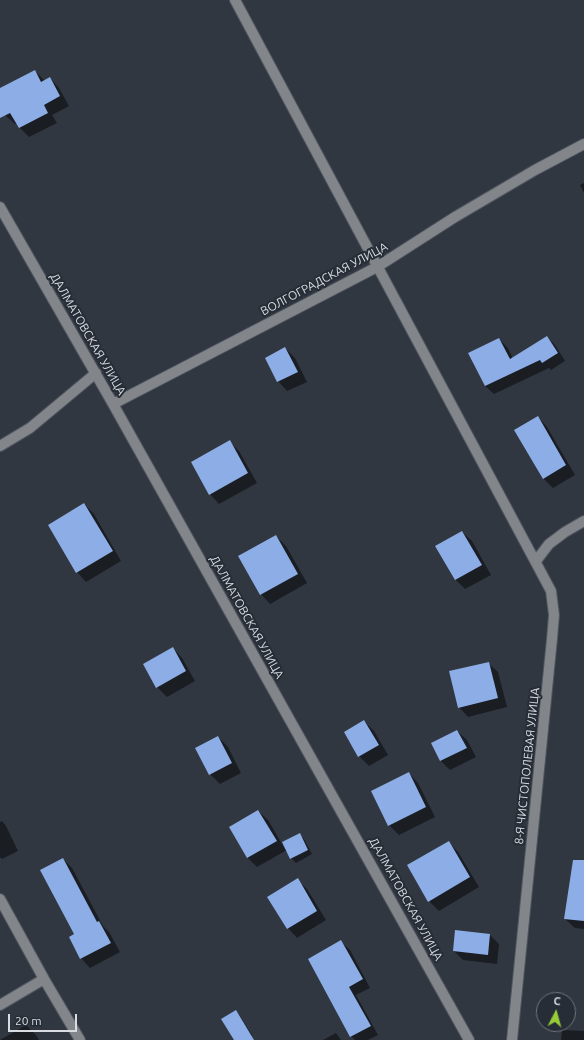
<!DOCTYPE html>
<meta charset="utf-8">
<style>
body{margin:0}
#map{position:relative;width:584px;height:1040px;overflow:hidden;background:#313741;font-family:Ubuntu,sans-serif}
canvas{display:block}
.north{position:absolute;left:536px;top:992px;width:40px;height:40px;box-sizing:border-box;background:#272d36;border:1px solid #6e737b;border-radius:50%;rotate:6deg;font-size:11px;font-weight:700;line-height:16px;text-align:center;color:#d9dce3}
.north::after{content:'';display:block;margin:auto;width:14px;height:18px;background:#96cc39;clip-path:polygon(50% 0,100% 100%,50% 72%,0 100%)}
.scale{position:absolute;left:8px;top:1014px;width:69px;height:18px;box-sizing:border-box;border:2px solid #d9dce3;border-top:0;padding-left:5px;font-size:12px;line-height:14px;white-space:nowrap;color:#d9dce3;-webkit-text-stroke:3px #272d36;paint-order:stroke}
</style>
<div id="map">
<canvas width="584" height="1040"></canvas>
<div class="north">С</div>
<div class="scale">20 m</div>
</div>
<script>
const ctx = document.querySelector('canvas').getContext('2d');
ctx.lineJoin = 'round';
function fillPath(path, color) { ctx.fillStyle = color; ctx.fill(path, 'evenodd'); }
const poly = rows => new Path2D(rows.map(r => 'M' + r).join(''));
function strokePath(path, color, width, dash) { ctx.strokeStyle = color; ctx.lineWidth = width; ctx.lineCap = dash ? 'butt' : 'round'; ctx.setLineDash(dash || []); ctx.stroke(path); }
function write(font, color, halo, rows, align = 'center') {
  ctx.font = font + ' Ubuntu,sans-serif'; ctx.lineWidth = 4; ctx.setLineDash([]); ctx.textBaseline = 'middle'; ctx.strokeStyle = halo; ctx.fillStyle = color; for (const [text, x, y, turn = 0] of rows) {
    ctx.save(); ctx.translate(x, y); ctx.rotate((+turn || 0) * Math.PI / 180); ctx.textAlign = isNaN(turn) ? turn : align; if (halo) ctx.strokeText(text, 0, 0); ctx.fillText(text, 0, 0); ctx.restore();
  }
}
fillPath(poly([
 [35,71,45,81,50,78,59,88,69,106,52,115,57,123,29,137,20,128,17,123,15,124,5,115,0,105,0,89],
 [584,183,584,193,580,185],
 [547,337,555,345,565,361,551,370,549,368,494,394,485,386,499,339,508,348,513,359],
 [285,348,295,358,307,382,287,391,278,381],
 [538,417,547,427,575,475,553,488,543,478],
 [230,442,239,451,257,483,219,504,210,494],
 [84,504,94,514,121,561,86,582,77,572],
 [462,532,472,541,491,575,465,589,456,580,437,546],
 [276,536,286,546,307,583,270,604,261,594],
 [173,648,182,658,195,681,167,697,157,687],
 [488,663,498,672,507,707,468,717,459,707],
 [364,721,374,731,388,755,369,766,359,756],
 [457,731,467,740,476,757,450,770,441,761],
 [218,737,228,747,241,773,220,784,210,774],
 [409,773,418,783,435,817,399,835,389,825],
 [258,811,268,820,285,849,299,834,304,839,312,854,296,863,291,858,287,850,257,867,248,858],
 [2,821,6,826,18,851,2,859,0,857,0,822],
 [448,842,458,852,479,887,439,911,429,901],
 [63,859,72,868,103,926,109,932,120,952,90,968,81,958,75,935],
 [584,875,584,929,575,928,565,919],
 [297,880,307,889,326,920,297,938,288,928],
 [490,935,499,944,497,964,463,960,454,951],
 [341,942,350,950,370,988,356,995,378,1035,368,1040,355,1040,351,1036,309,959],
 [236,1011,240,1016,252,1035,243,1040,235,1040],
 [26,1025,36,1035,39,1040,0,1040],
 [562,1030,584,1031,584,1040,561,1040],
 [336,1033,341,1040,323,1040]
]), '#0007');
fillPath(poly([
 [35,70,41,82,50,77,60,96,44,105,48,113,19,128,10,113,0,118,0,88],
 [547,336,558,353,542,363,540,360,485,386,468,353,499,338,510,359],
 [285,347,298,372,277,382,265,358],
 [538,416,566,465,543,479,514,430],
 [230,440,248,473,209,495,191,462],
 [84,503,113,551,76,573,48,525],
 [462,531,482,565,455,580,435,546],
 [276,535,298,574,260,595,238,556],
 [173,647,186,671,156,688,143,664],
 [489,662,498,698,458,708,449,671],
 [364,720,379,745,358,757,344,732],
 [457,730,467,748,440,761,431,743],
 [218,736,232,763,209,775,195,748],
 [409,772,426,807,388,826,371,791],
 [258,810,277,841,247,858,229,827],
 [300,833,308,850,290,859,282,842],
 [449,841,470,877,428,902,407,865],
 [63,858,97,922,99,921,111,943,80,959,69,937,74,934,40,870],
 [573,860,584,860,584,921,564,919],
 [298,878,317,911,287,929,267,897],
 [455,930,490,934,488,955,453,951],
 [341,940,363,979,349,987,371,1026,350,1037,308,959],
 [236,1010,254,1040,234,1040,221,1019]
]), '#8cade6');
const minor = poly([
 [235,0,551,591,554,615,552,639,512,1040],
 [0,207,113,404,469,1040],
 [113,404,377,267,455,217,535,170,584,144],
 [0,446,30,428,96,373],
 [536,561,549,544,565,532,584,521],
 [0,899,44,979,80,1040],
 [0,1005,44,979]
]);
strokePath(minor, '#4f555e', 12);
strokePath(minor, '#82858a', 10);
write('12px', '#d9dce3', '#272d36', [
 ["ВОЛГОГРАДСКАЯ УЛИЦА",324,279,-28],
 ["ДАЛМАТОВСКАЯ УЛИЦА",88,334,60],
 ["ДАЛМАТОВСКАЯ УЛИЦА",247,617,61],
 ["8-Я ЧИСТОПОЛЕВАЯ УЛИЦА",527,766,-84],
 ["ДАЛМАТОВСКАЯ УЛИЦА",406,899,61]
]);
</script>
